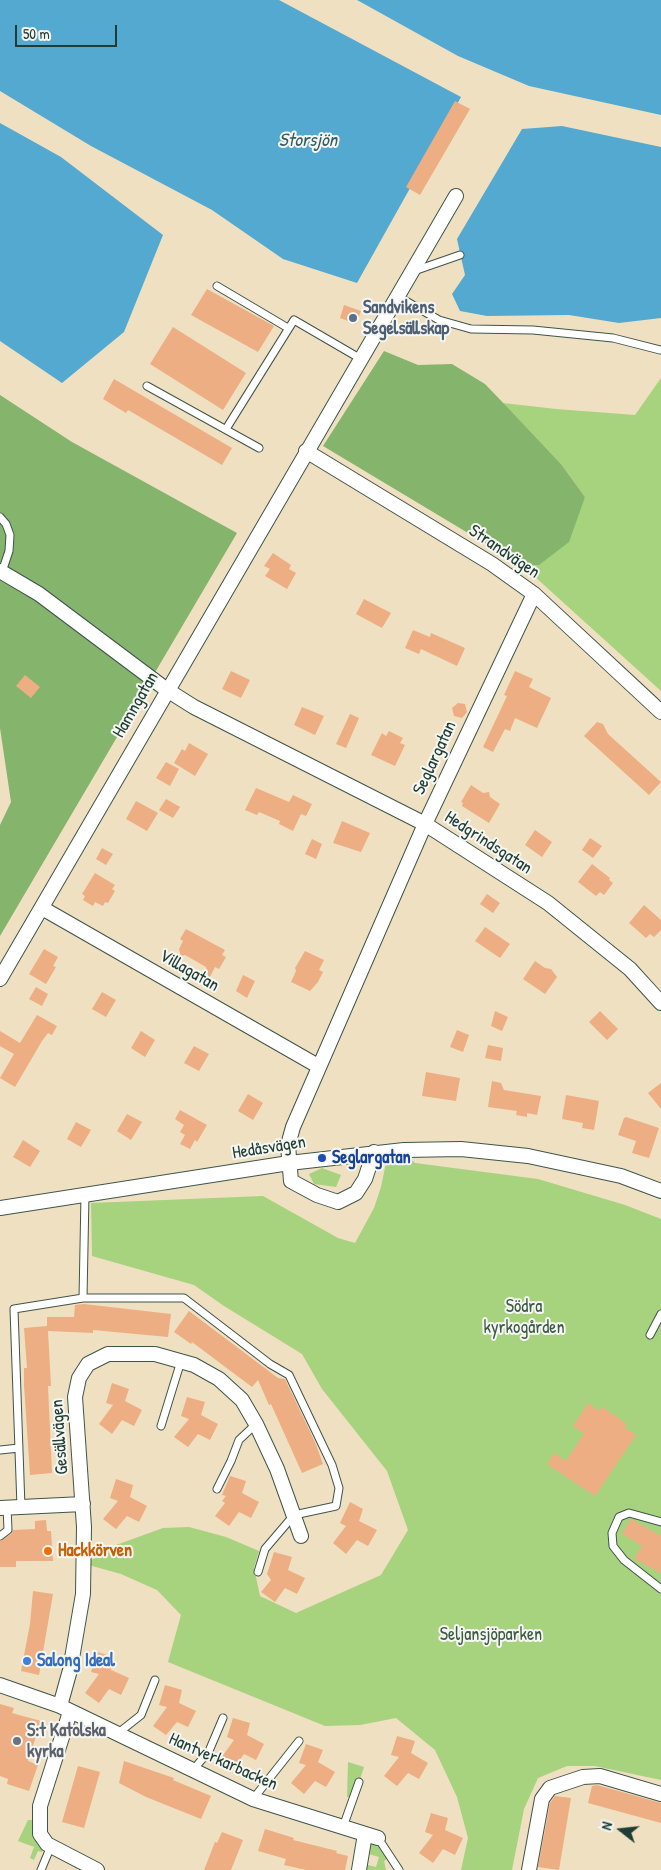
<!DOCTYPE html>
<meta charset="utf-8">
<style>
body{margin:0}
#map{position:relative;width:661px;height:1870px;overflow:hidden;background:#efe0c1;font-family:"Patrick Hand",sans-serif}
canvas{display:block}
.north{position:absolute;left:596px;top:1805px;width:50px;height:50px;-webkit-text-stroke:4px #f6f6f2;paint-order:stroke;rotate:286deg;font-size:14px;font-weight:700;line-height:20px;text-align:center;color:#1f3d34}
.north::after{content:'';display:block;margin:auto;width:18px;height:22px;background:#1f3d34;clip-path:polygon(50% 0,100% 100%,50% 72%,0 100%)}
.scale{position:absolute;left:15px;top:25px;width:102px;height:22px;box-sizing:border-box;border:2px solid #1f3d34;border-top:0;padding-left:6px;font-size:15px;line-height:18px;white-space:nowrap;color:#1f3d34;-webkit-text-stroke:4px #f6f6f2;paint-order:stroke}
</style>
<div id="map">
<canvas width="661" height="1870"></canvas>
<div class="north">N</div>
<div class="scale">50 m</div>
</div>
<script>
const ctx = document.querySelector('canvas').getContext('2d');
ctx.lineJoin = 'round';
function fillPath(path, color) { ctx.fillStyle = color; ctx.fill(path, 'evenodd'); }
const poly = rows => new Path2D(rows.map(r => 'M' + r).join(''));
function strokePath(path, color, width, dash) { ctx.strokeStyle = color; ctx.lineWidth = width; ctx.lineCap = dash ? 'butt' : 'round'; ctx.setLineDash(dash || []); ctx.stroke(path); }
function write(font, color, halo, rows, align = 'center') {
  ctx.font = font + ' "Patrick Hand",sans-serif'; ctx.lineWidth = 4; ctx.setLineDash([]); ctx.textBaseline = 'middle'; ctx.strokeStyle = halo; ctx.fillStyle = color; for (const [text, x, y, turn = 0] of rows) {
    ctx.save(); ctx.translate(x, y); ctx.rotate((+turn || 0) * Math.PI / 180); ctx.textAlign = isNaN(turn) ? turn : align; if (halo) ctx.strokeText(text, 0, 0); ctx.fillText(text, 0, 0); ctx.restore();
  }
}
fillPath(poly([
 [661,378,661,691,523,566,539,565,585,497,561,464,503,403,556,409,635,415],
 [388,1153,405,1153,415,1163,538,1179,625,1205,661,1219,661,1780,595,1766,567,1766,538,1778,524,1809,512,1870,461,1870,468,1838,457,1797,435,1750,396,1718,360,1725,325,1726,168,1662,181,1615,157,1590,121,1574,85,1564,116,1545,163,1528,189,1527,226,1537,259,1551,254,1568,260,1596,296,1613,381,1575,408,1530,387,1471,322,1389,302,1354,224,1306,194,1285,92,1256,91,1203,263,1196,338,1238,355,1243,374,1208,381,1187],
 [322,1168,341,1175,336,1187,314,1184,309,1174],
 [348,1762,364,1767,354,1797,347,1797],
 [28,1820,37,1820,38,1839,43,1849,42,1852,38,1851,34,1860,30,1858,34,1847,18,1841],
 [365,1838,378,1838,390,1857,384,1861,386,1870,359,1870,360,1863,376,1867,379,1857,362,1852]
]), '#a7d27e');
fillPath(poly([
 [384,351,418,365,452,364,485,384,510,410,561,464,585,497,569,542,539,565,523,566,323,446],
 [0,395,72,442,237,533,0,936,0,825,11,802,0,728]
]), '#85b46d');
fillPath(poly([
 [0,0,279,0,461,97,357,283,283,259,212,210,91,146,0,91],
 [357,0,661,0,661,115,529,86,458,56],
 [0,123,61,157,163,235,124,332,62,383,0,341],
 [562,126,661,147,661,318,619,323,569,315,487,316,460,311,452,294,465,275,457,239,522,129]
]), '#54a9d0');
fillPath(poly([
 [455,101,470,109,420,195,406,187],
 [207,289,274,326,258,352,191,315],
 [344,305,361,311,356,324,340,318],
 [173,327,246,373,223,410,150,364],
 [114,379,232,448,222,465,128,410,126,413,103,399],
 [273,553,291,565,289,569,296,573,287,589,265,576,270,569,264,566],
 [364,599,391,613,382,628,356,614],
 [413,630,430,637,431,633,465,648,457,666,421,649,419,654,405,648],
 [231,671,250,680,241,698,222,689],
 [515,671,533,679,529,687,551,698,537,728,515,718,510,731,505,729,493,752,483,747,507,696,504,695],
 [25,675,40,687,31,698,16,686],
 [458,703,465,704,467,712,462,718,454,716,452,708],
 [302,707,324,716,315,735,294,725],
 [350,714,359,718,346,748,336,744],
 [597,722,603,724,608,734,661,782,649,795,584,736],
 [389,731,403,738,400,743,405,745,395,766,371,755,382,733,386,736],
 [189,743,208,754,195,776,174,763,182,749,185,751],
 [166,762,179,769,170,786,156,778],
 [471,785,483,793,489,792,490,797,500,804,489,823,462,806,463,803,461,802],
 [256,788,289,802,293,795,312,804,306,816,301,814,293,831,279,824,280,821,259,812,257,815,245,810],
 [166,799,180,807,173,818,159,810],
 [136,801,158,813,147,831,126,819],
 [342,821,370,833,361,852,333,843],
 [535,830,552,842,542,857,525,845],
 [590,838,602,846,593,858,582,850],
 [312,839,322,844,316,859,305,854],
 [102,848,113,854,106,865,96,859],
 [592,864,610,878,609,880,613,883,604,895,600,892,596,896,578,882],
 [95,873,115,885,112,889,115,891,108,903,105,902,103,906,95,902,93,906,83,900,85,896,82,894],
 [487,894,500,903,493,913,480,904],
 [644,905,661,920,661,930,654,937,650,934,646,938,629,923],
 [485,927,510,944,500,958,475,941],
 [186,929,225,950,222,955,226,957,219,969,215,967,209,979,206,967,185,955,181,956,179,949,183,941,180,939],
 [44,949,58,957,53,966,56,967,46,984,29,974],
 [305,951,324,960,319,970,323,972,318,982,310,991,291,982,296,971,295,968],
 [535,961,545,968,551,969,557,977,545,994,523,979],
 [243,975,255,981,247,998,236,991],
 [36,987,48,994,42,1006,29,999],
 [102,992,116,1000,106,1017,92,1009],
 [495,1011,508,1017,502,1031,491,1026],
 [600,1011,618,1029,607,1040,589,1022],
 [37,1015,57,1026,52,1035,48,1033,42,1041,15,1087,0,1078,14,1054,0,1046,0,1031,20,1043],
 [457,1030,469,1035,463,1052,450,1047],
 [141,1031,155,1040,145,1057,131,1048],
 [488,1045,503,1048,501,1061,485,1058],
 [194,1046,209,1054,199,1071,184,1063],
 [426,1072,460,1078,456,1101,422,1096],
 [492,1081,501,1083,504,1090,541,1096,537,1115,527,1113,527,1117,516,1115,517,1111,488,1107],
 [661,1083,661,1109,648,1093],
 [248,1094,263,1103,253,1120,238,1111],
 [566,1095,599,1101,594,1130,582,1128,583,1123,562,1119],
 [180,1110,207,1125,197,1142,195,1140,190,1149,180,1144,185,1135,180,1132,184,1125,175,1119],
 [127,1114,142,1122,131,1140,117,1131],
 [626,1117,659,1128,649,1158,632,1153,636,1141,618,1135,624,1118],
 [76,1122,91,1130,81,1147,67,1139],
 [23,1140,40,1151,30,1167,13,1157],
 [84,1304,171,1314,168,1337,93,1330,93,1333,48,1331,51,1386,48,1386,52,1473,30,1475,24,1385,24,1368,27,1368,24,1328,47,1326,47,1317,74,1317,75,1305],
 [189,1311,278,1378,285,1379,315,1442,323,1464,302,1473,271,1404,269,1405,258,1380,252,1387,192,1342,191,1344,174,1332],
 [112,1383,129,1389,125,1401,142,1410,134,1426,122,1420,112,1434,99,1424,113,1405,106,1403],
 [187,1397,205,1402,201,1415,218,1424,210,1440,198,1434,188,1447,174,1437,189,1419,181,1416],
 [588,1403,599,1411,602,1407,627,1424,624,1427,636,1435,595,1496,547,1464,554,1453,566,1461,584,1433,573,1426],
 [230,1476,246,1481,242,1493,259,1502,251,1518,239,1512,229,1526,215,1516,225,1503,222,1501,226,1496,222,1495],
 [116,1479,133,1485,130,1497,147,1506,139,1522,127,1516,116,1529,103,1519,118,1501,110,1498],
 [350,1502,363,1509,359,1521,377,1530,368,1546,357,1540,346,1554,333,1543,346,1526,340,1523],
 [631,1519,661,1536,661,1573,634,1559,642,1546,622,1534],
 [46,1520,47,1531,51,1531,53,1561,16,1561,16,1567,0,1567,0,1541,11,1534,13,1530,35,1529,35,1521],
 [274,1552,292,1557,288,1570,305,1578,297,1594,285,1588,275,1602,261,1592,271,1580,267,1574],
 [33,1591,53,1594,39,1675,21,1671,30,1624],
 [97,1652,114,1657,111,1670,129,1678,121,1695,109,1689,99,1703,85,1693,99,1674,91,1672],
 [165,1685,182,1690,179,1703,196,1711,188,1727,177,1722,166,1735,153,1726,167,1707,159,1705],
 [0,1704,14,1708,12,1713,41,1721,28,1761,38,1765,29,1791,7,1784,8,1779,0,1776],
 [233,1718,250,1723,247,1735,264,1744,256,1760,244,1754,234,1768,221,1758,234,1740,227,1737],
 [397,1736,415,1741,411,1753,428,1763,419,1779,408,1773,397,1786,384,1776,399,1757,391,1755],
 [306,1744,323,1750,318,1762,335,1772,326,1787,315,1781,304,1794,291,1783,306,1765,299,1763],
 [124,1761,174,1778,173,1780,211,1796,201,1819,146,1797,119,1783],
 [78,1766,100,1772,84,1828,62,1822],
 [597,1785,661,1803,661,1823,588,1803,592,1786],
 [555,1796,571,1798,559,1870,538,1867,550,1803],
 [431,1813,448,1818,445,1830,463,1838,455,1855,443,1849,433,1863,419,1853,433,1835,425,1832],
 [265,1829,294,1838,293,1840,337,1851,336,1853,348,1856,345,1870,306,1870,284,1865,286,1859,258,1851],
 [222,1832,243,1840,231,1870,204,1870,215,1842,217,1843]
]), '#edae83');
const lane = poly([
 [414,271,460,255],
 [217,286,288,328],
 [397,296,439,320,471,329,533,330,613,338,660,350],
 [147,386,259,448],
 [226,429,294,320,361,359],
 [0,517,6,524,10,535,9,551,2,572],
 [83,1298,85,1195],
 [650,1335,661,1314],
 [161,1426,181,1361],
 [0,1450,19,1448],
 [217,1489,231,1461,239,1440,256,1424],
 [21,1507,14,1309,83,1298,184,1298,270,1364,289,1375,332,1465,339,1488,336,1506,294,1515,265,1549,258,1572],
 [661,1522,629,1513,619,1517,612,1533,613,1546,624,1560,661,1589],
 [0,1536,8,1530,7,1507],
 [117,1734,141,1715,155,1680],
 [193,1770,209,1751,223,1718],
 [253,1799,299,1741],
 [343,1827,359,1782],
 [378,1838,399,1870],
 [41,1870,51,1846]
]);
const street = poly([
 [306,451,492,564,534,594,661,712],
 [0,571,39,594,167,690,194,707,425,824,548,903,630,969,661,1003],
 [42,908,318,1066],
 [0,979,456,196],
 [374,1152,365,1179,356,1193,338,1202,317,1195,291,1181,288,1145,293,1127,425,824,534,594],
 [0,1208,289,1163,404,1150,461,1149,528,1156,621,1176,661,1191],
 [0,1508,83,1504],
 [0,1685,60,1706,253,1799,378,1838],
 [60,1706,70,1670,83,1594,84,1527,75,1397,79,1378,88,1364,108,1354,155,1354,194,1365,219,1379,242,1400,256,1424,277,1469,301,1536],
 [70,1712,40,1806,40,1834,47,1844,97,1870],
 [359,1870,365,1834],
 [529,1870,542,1799,550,1788,583,1777,600,1776,661,1794]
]);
strokePath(lane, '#3e5549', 9);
strokePath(street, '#3e5549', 16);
strokePath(lane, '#fff', 7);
strokePath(street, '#fff', 14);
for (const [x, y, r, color] of [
 [353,318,5,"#5c6f8a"],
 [322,1158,5,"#1a4fb4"],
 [48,1551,5,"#e8710a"],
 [27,1661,5,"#3f7fe0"],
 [17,1741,5,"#6b7280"]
]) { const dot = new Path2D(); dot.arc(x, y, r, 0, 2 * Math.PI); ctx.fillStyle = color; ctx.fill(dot); strokePath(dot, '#f6f6f2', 2); }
write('bold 18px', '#4e5e75', '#f6f6f2', [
 ["Sandvikens",363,308],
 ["Segelsällskap",363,329]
], 'left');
write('18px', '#1f3d34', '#f6f6f2', [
 ["Strandvägen",504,552,34],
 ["Hamngatan",136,705,-60],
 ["Seglargatan",435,758,-65],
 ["Hedgrindsgatan",488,843,33],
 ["Villagatan",189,971,30],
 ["Hedåsvägen",269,1148,-9],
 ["Gesällvägen",60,1437,-94],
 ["Hantverkarbacken",223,1762,24]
]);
write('bold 18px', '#164399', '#f6f6f2', [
 ["Seglargatan",332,1158]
], 'left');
write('18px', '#3a5b43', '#f6f6f2', [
 ["Södra",524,1307],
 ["kyrkogården",524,1328],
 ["Seljansjöparken",491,1635]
]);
write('bold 18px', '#c56008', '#f6f6f2', [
 ["Hackkörven",58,1551]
], 'left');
write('bold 18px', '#366cbe', '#f6f6f2', [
 ["Salong Ideal",37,1661]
], 'left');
write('bold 18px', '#5b616d', '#f6f6f2', [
 ["S:t Katolska",27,1731],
 ["kyrka",27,1752]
], 'left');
write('italic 19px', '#2f5d63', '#f6f6f2', [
 ["Storsjön",308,141]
]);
</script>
